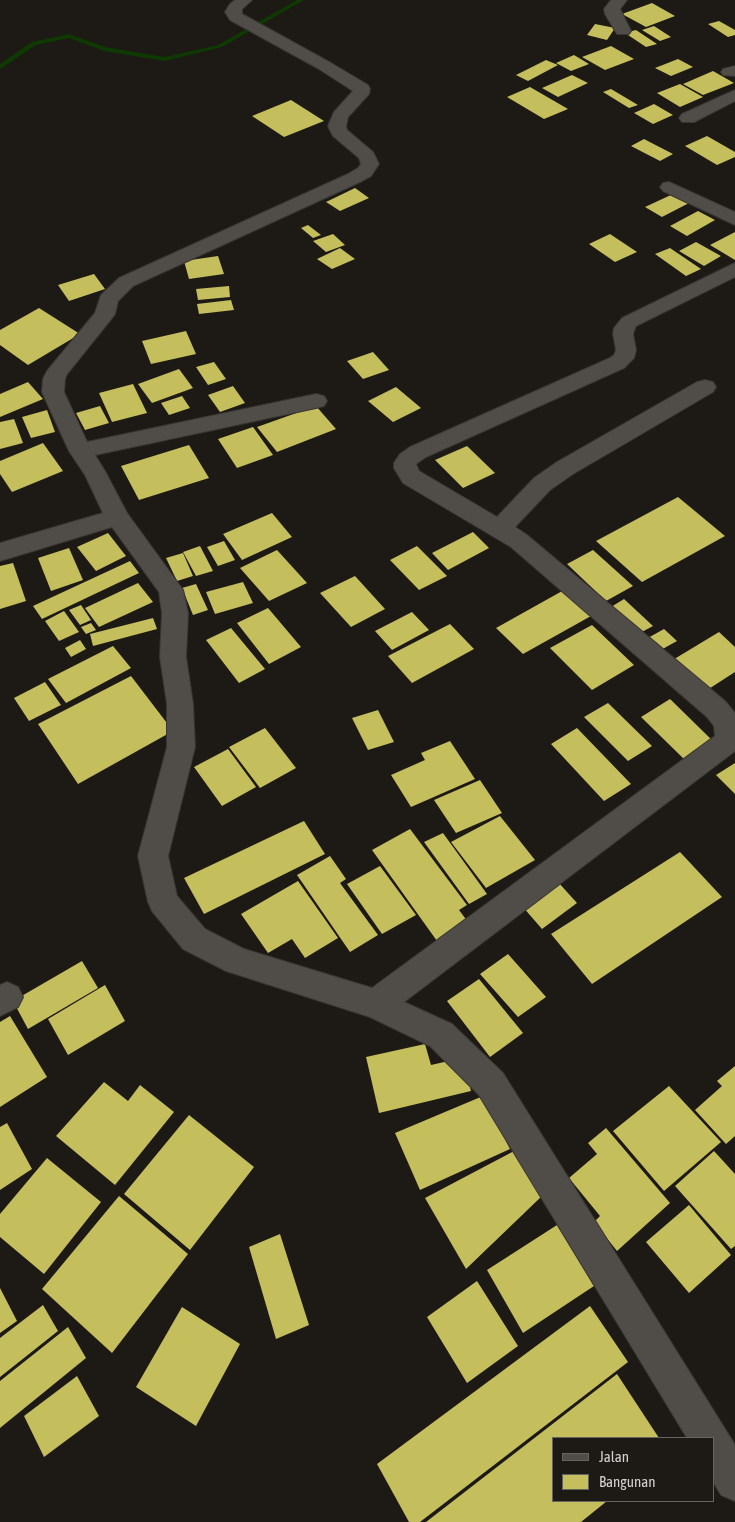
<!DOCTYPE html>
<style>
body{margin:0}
#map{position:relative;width:735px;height:1522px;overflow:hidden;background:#1d1a16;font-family:"Asap Condensed",sans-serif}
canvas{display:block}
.legend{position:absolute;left:552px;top:1437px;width:162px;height:65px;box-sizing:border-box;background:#1d1a16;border:1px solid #666460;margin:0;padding:6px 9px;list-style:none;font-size:15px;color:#d4d2cf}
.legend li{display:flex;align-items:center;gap:10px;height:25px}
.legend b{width:25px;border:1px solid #666460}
</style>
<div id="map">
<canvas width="735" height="1522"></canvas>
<ul class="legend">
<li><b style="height:6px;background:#504c47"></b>Jalan</li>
<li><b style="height:14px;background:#c4be5c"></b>Bangunan</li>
</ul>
</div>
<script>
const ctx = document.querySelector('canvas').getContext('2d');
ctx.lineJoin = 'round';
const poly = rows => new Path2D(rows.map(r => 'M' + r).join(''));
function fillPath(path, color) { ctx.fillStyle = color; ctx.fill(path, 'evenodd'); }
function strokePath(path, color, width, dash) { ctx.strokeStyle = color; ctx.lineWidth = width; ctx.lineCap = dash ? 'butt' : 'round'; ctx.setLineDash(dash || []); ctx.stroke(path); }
fillPath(poly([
 [297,0,304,0,222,47,165,61,104,51,69,38,36,45,0,69,0,64,32,42,69,34,105,47,165,57,218,45,297,0]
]), '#0e3a01');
fillPath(poly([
 [652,3,675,16,646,27,622,14],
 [719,21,735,30,735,35,728,37,708,24],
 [595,24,615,28,607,40,587,35],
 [654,26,671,37,660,41,642,30],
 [636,30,657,44,646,47,625,33],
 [611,46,634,59,605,70,582,57],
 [574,55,589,64,571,71,556,63],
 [678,59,693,67,671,76,655,68],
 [546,60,558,65,528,81,516,75],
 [713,71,734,83,703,95,683,84],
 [572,75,588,83,558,97,542,88],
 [680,84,703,97,680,107,657,93],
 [530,87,568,109,544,119,507,97],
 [611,89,638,105,629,108,603,92],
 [291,100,324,121,284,137,252,116],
 [654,104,673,115,653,124,634,113],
 [707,136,735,152,735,157,717,165,685,146],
 [644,139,673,154,660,161,631,146],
 [355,188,369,198,340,211,326,202],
 [673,194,689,203,662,217,645,207],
 [698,211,715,220,687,236,670,226],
 [308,225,321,235,313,238,301,228],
 [735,232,735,260,710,245],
 [333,234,345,245,326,252,313,241],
 [610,234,637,252,615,262,589,244],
 [696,242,721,256,704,266,679,251],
 [340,248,355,259,332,269,317,259],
 [670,248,701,269,686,276,655,254],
 [218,256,224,274,189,279,184,261],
 [94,274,105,289,69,301,58,285],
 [229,286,230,297,198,300,196,289],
 [231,300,234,310,199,314,197,304],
 [39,308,80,334,28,365,0,345,0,330],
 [186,331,196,354,151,364,142,341],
 [373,352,389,370,363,379,347,361],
 [214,362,226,379,208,385,196,367],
 [179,369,193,388,152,403,138,384],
 [28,382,43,399,0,417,0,394],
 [133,384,147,413,112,422,99,393],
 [233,386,245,403,220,412,208,395],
 [396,387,421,408,393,422,368,401],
 [182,396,190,408,169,415,161,403],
 [100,406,109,423,85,430,76,413],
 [316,406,336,429,277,452,257,427],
 [47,410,55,432,31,438,22,417],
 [14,419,23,443,0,449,0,422],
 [253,427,273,455,237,468,218,439],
 [43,443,63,471,12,492,0,474,0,461],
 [189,445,209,478,139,500,121,466],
 [467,446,495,473,463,488,435,460],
 [678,497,725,536,642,582,596,541],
 [272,513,292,537,242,560,223,534],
 [473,532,489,548,448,570,432,553],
 [108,533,126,556,96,571,77,547],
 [224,541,235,560,218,566,207,547],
 [200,546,213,571,196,576,183,552],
 [417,546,447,576,419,590,390,560],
 [69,548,83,580,51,591,38,558],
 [277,550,307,583,269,601,240,568],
 [593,550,633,586,606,601,567,564],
 [183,553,193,576,177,581,166,558],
 [130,561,139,573,42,619,33,606],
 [13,563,26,601,0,609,0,566],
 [355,576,385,609,351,627,320,593],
 [243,582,253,603,215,614,206,592],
 [138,583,153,602,99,627,85,608],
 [196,584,208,610,193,615,182,588],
 [564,590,591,616,523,654,496,628],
 [624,599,653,626,638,634,611,607],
 [81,605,91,620,80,625,69,610],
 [268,608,301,647,269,664,237,623],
 [64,611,79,632,59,641,45,621],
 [412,612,429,630,392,650,375,631],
 [153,618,157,629,93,646,90,634],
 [91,623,96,630,86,634,81,627],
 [450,624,474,649,412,683,388,656],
 [592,625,634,665,592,690,550,648],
 [231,628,265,669,239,683,206,640],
 [664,629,677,641,659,651,646,639],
 [719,632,735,647,735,672,704,692,671,661],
 [80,640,86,649,71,657,65,648],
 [113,646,131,668,66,703,48,679],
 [131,676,173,731,78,784,38,724],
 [45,682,61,705,29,721,14,698],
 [670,699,715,743,686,761,641,717],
 [608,703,652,746,628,761,584,717],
 [378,710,394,742,368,750,352,718],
 [265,728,296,768,260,788,229,747],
 [577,728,631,784,604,801,551,744],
 [450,741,475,779,411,807,391,775,425,760,421,753],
 [228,749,256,787,222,806,194,767],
 [735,763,735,794,716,775],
 [480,780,502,813,456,833,434,800],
 [500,816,535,860,486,888,451,842],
 [304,821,325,854,204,914,184,878],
 [410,829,467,905,459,910,468,922,437,941,372,850],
 [443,833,487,894,469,904,424,842],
 [680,852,722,897,592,984,551,934],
 [330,856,346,879,340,883,378,935,350,952,297,875],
 [380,866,416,915,382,934,347,884],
 [298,881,338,938,305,958,292,939,268,953,241,914],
 [558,882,577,903,542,929,522,906],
 [508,954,546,997,518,1017,480,974],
 [82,961,98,988,28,1029,13,1001],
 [479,979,523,1033,490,1057,447,1001],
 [105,985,125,1021,68,1055,48,1019],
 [10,1016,47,1077,0,1107,0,1022],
 [425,1044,431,1065,462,1058,471,1091,379,1113,366,1057],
 [735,1066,735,1136,726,1144,695,1110,722,1086,717,1081],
 [104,1082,128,1101,140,1085,174,1112,115,1185,56,1136],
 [669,1086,721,1142,664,1191,613,1131],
 [483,1096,510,1149,420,1190,395,1133],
 [189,1115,254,1167,190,1250,124,1194],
 [7,1123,32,1169,0,1190,0,1127],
 [606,1128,670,1203,617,1251,594,1222,600,1216,569,1178,597,1154,588,1143],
 [516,1150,542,1196,466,1269,425,1198],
 [714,1151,735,1174,735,1246,731,1249,675,1186],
 [47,1158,101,1202,44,1274,0,1237,0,1214],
 [119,1196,188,1254,112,1353,42,1289],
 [689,1205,731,1255,689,1293,646,1242],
 [557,1225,594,1286,523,1333,487,1270],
 [280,1234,309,1325,276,1339,249,1247],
 [477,1281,518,1346,467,1383,427,1317],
 [0,1288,17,1321,0,1333],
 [43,1305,58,1331,0,1377,0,1338],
 [590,1306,628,1362,420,1522,409,1522,377,1464],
 [182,1307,240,1344,196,1426,136,1387],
 [68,1327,86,1358,0,1428,0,1381],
 [617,1374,659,1438,554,1438,554,1501,607,1501,581,1522,426,1522],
 [77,1376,99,1416,44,1457,24,1416]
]), '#c4be5c');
const street = poly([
 [235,0,252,0,242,9,242,14,331,63,368,85,370,89,369,94,348,117,346,126,347,130,373,152,379,164,371,176,360,182,133,286,118,301,115,314,112,318,67,374,65,379,64,392,87,442,316,394,324,396,327,401,324,406,316,408,95,455,106,473,127,513,183,590,188,613,186,657,193,704,195,747,168,856,177,896,205,929,244,949,372,988,715,736,714,726,707,717,511,547,403,483,394,468,394,463,400,454,410,447,610,358,614,355,616,350,613,334,614,328,622,318,735,263,735,277,636,326,633,334,636,350,634,358,624,368,426,457,416,464,419,471,497,517,534,478,557,462,697,382,705,380,713,382,716,387,713,392,573,474,550,490,515,527,527,535,725,701,735,713,735,751,404,1002,452,1024,503,1073,735,1445,735,1501,721,1495,714,1483,714,1438,687,1438,479,1095,430,1046,370,1017,226,971,183,949,152,911,148,902,138,856,167,747,167,704,160,657,162,613,159,592,112,527,0,561,0,543,103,513,85,475,69,451,42,392,43,379,47,371,95,313,101,295,119,278,348,174,358,168,361,164,359,158,333,136,328,126,334,112,353,91,319,69,230,20,225,12,230,4,235,0],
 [611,0,627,0,620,9,631,31,629,34,617,34,605,14,604,9,611,0],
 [735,66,735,76,723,75,721,72,723,69,735,66],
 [735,90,735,101,694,122,682,122,679,118,682,114,735,90],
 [669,182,735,212,735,225,663,191,660,187,663,183,669,182],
 [7,982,18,987,23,997,18,1007,0,1016,0,985,7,982]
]);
strokePath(street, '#393634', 2);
fillPath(street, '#504c47');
</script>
